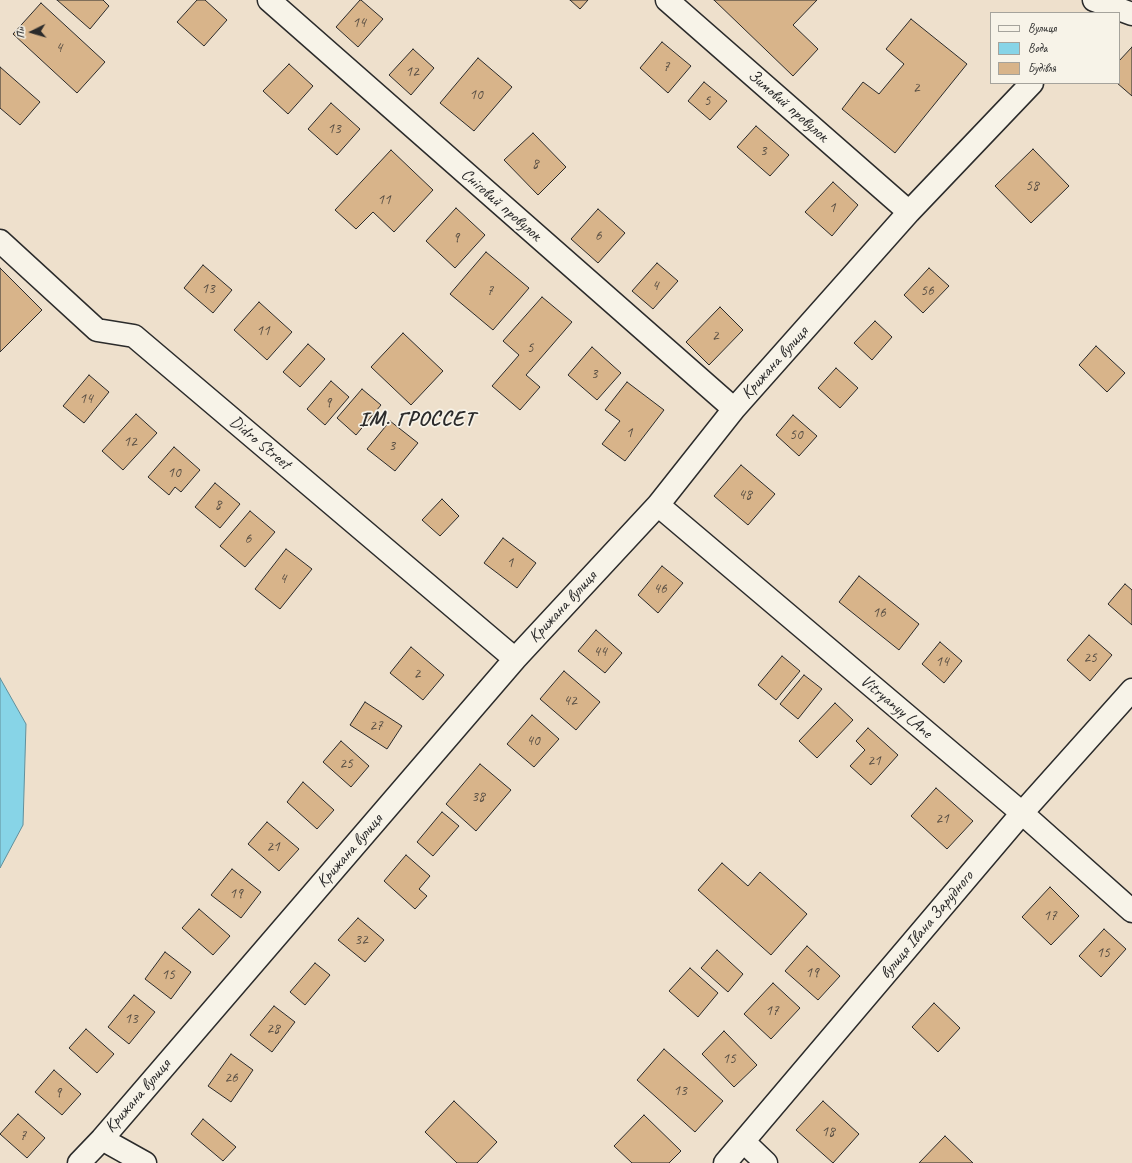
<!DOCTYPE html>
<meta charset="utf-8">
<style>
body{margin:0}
#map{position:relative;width:1132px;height:1163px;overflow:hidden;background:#eee0cc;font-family:Caveat,sans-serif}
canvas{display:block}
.legend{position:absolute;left:990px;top:12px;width:130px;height:72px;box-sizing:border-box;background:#f7f3e8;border:1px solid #a5a39c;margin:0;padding:5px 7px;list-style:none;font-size:12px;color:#2b2b2b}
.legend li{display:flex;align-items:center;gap:8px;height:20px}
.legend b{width:20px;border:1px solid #a5a39c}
.north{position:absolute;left:12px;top:12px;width:40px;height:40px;-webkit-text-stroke:3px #f7f3e8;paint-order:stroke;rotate:265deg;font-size:11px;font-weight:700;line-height:16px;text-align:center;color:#2b2b2b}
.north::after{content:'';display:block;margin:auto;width:14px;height:18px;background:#2b2b2b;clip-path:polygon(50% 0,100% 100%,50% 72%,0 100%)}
</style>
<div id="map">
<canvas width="1132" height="1163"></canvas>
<ul class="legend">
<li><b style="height:5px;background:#f7f3e8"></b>Вулиця</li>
<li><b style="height:11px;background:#87d4e7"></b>Вода</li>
<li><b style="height:11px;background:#d8b48a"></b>Будівля</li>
</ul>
<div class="north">Пн</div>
</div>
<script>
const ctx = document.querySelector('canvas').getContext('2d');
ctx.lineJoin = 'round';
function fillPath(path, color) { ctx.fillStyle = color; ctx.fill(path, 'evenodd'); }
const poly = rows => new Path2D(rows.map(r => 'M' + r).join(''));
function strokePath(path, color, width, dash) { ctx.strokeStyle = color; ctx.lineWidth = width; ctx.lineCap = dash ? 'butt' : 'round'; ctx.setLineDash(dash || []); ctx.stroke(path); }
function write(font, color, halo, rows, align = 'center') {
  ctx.font = font + ' Caveat,sans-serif'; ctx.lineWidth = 3.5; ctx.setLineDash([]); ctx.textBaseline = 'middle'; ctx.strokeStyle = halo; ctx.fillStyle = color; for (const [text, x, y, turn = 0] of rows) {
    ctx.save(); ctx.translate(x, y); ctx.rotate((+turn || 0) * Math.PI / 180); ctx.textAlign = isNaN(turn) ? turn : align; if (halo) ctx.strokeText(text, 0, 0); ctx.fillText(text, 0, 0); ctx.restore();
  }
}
const water = poly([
 [0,678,26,724,23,825,0,868,0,678]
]);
fillPath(water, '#87d4e7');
strokePath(water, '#62909c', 1);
const building = poly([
 [57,0,103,0,109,6,90,29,57,0],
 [197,0,205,0,227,20,204,46,177,22,197,0],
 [360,0,361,0,383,19,358,47,336,27,360,0],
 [570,0,588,0,580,9,570,0],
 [714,0,817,0,793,25,818,49,793,76,714,0],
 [41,3,105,62,77,93,13,34,41,3],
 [911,19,967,64,895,153,842,109,863,82,879,94,904,64,886,49,911,19],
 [662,42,691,66,668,93,640,68,662,42],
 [1132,47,1132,96,1117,83,1119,83,1119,61,1132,47],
 [413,49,434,68,411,95,389,75,413,49],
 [478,58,512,87,474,131,440,103,478,58],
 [289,64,313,86,288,114,263,91,289,64],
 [0,67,40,102,20,125,0,108,0,67],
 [704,82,727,101,710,120,688,101,704,82],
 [331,103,360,129,337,155,308,129,331,103],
 [756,126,789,155,770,176,737,147,756,126],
 [533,133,566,167,538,195,504,160,533,133],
 [1033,149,1069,186,1031,223,995,186,1033,149],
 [391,150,433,190,394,232,373,212,356,229,335,210,391,150],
 [833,182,858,205,832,236,805,212,833,182],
 [456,208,485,235,455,268,426,241,456,208],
 [598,209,625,233,598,263,571,239,598,209],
 [486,252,529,288,493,330,450,294,486,252],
 [657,263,678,281,653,309,632,291,657,263],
 [203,265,232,290,213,313,184,288,203,265],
 [0,268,42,310,0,352,0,268],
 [929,268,949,286,923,313,904,295,929,268],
 [542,297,572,322,526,375,540,387,520,410,492,386,519,355,503,341,542,297],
 [259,302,292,332,267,360,234,330,259,302],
 [720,307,743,330,709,365,686,342,720,307],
 [875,321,892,337,872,360,854,343,875,321],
 [403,333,443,371,411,405,371,367,403,333],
 [308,344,325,359,300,387,283,372,308,344],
 [1096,346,1125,373,1107,392,1079,365,1096,346],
 [592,347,621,373,597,400,568,375,592,347],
 [836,368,858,388,840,408,818,388,836,368],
 [89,375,109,392,84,423,63,406,89,375],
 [331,381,349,397,325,425,307,409,331,381],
 [627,382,664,410,625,461,602,444,620,421,605,410,627,382],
 [362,389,381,405,356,435,337,418,362,389],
 [136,414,157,433,123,470,102,451,136,414],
 [793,415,817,436,799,456,776,435,793,415],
 [390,421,418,443,395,471,367,449,390,421],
 [174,447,200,470,181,492,175,487,169,495,148,477,174,447],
 [741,465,775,494,748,525,714,496,741,465],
 [215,483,240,504,220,528,195,507,215,483],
 [442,499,459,516,440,536,422,520,442,499],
 [250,511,275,532,245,567,220,546,250,511],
 [503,538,536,563,517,588,484,563,503,538],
 [286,549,312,569,280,609,255,589,286,549],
 [662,566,683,583,658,613,638,595,662,566],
 [859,576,919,624,899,650,839,602,859,576],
 [1125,584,1132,590,1132,625,1108,604,1125,584],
 [596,630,622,653,605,673,578,651,596,630],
 [1089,635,1112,655,1090,681,1067,660,1089,635],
 [940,642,962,661,944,683,922,664,940,642],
 [411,647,444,675,423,700,390,673,411,647],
 [782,656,800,671,776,700,758,685,782,656],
 [564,671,600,702,576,730,540,699,564,671],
 [804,675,822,689,798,719,780,704,804,675],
 [365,702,402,726,387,749,350,725,365,702],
 [835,703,853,720,817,758,799,741,835,703],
 [532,715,559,739,534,767,507,744,532,715],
 [868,728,898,755,871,785,850,766,865,750,856,741,868,728],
 [341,741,369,766,351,787,323,762,341,741],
 [480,764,511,790,476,831,446,804,480,764],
 [303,782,334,810,317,829,287,802,303,782],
 [936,788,973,821,947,849,911,816,936,788],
 [442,812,459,826,433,856,417,842,442,812],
 [267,822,299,849,279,871,248,844,267,822],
 [406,855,430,876,419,889,427,896,415,909,384,881,406,855],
 [722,863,748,886,760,872,807,914,771,955,698,890,722,863],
 [232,869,261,892,241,918,211,895,232,869],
 [1050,887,1079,916,1051,945,1022,917,1050,887],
 [199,909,230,936,213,955,182,928,199,909],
 [358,918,384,940,365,962,338,940,358,918],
 [1104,929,1126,949,1101,977,1079,956,1104,929],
 [807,946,840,976,818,1000,785,971,807,946],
 [717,950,743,974,728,992,701,968,717,950],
 [165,952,191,972,171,999,145,979,165,952],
 [315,963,330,975,305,1005,290,992,315,963],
 [690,968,718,993,698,1017,669,991,690,968],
 [773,983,800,1008,771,1039,744,1014,773,983],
 [134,995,155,1012,129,1044,108,1027,134,995],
 [934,1003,960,1028,938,1052,912,1027,934,1003],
 [274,1006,295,1022,272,1052,250,1035,274,1006],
 [86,1029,114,1054,97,1073,69,1048,86,1029],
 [724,1031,757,1065,734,1087,702,1054,724,1031],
 [664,1049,723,1101,695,1132,637,1080,664,1049],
 [231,1054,253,1070,231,1102,208,1086,231,1054],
 [54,1070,81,1094,62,1115,35,1092,54,1070],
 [454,1101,497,1142,477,1163,457,1163,425,1132,454,1101],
 [823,1101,859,1134,833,1163,796,1130,823,1101],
 [18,1114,45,1138,27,1158,0,1134,18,1114],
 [644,1115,681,1151,669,1163,632,1163,614,1146,644,1115],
 [203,1119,236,1147,223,1161,191,1134,203,1119],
 [945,1136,973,1163,919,1163,945,1136]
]);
fillPath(building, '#d8b48a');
strokePath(building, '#2b2b2b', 1);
const minor = poly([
 [269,0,734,409],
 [667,0,909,212],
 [1094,0,1132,14],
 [0,241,97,330,134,336,515,659],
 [658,505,1022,813,1132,911],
 [102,1139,145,1163],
 [744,1142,766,1163],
 [79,1163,102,1139,515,659,658,505,734,409,909,212,1032,83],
 [725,1163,1022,813,1132,690]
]);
strokePath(minor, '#2b2b2b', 25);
strokePath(minor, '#f7f3e8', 22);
write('15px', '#564d43', null, [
 ["14",359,23],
 ["4",59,48],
 ["7",666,67],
 ["12",412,72],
 ["2",916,88],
 ["10",476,95],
 ["5",707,101],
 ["13",334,129],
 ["3",763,151],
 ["8",535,164],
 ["58",1032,186],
 ["11",384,200],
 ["1",832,208],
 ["6",598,236],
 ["9",456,238],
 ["4",655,286],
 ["13",208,289],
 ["7",490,291],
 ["56",927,291],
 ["11",263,331],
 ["2",715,336],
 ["5",530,348],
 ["3",594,374],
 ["14",86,399],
 ["9",328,403],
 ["1",629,433],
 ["50",796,435],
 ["12",130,442],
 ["3",392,446],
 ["10",174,473],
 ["48",745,495],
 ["8",218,505],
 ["6",248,539],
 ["1",510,563],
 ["4",283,579],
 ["46",660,589],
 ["16",879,613],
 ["44",600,652],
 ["25",1090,658],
 ["14",942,662],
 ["2",417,674],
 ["42",570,701],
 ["27",376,726],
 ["40",533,741],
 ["21",874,761],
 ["25",346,764],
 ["38",478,797],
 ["21",942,819],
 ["21",273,847],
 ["19",236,894],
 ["17",1050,916],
 ["32",361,940],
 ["15",1103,953],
 ["19",812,973],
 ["15",168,975],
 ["17",772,1011],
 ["13",131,1019],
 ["28",273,1029],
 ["15",729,1059],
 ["26",231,1078],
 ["13",680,1091],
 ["9",58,1093],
 ["18",828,1132],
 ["7",23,1136]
]);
write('17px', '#2b2b2b', '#f7f3e8', [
 ["Зимовий провулок",788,106,41],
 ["Сніговий провулок",501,205,41],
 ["Крижана вулиця",775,363,-48],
 ["Didro Street",260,443,40],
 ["Крижана вулиця",563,607,-47],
 ["Vitryanyy LAne",896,707,40],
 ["Крижана вулиця",350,851,-49],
 ["вулиця Івана Зарудного",927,925,-50],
 ["Крижана вулиця",138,1096,-49]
]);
ctx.letterSpacing = '1px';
write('bold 21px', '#2b2b2b', '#f7f3e8', [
 ["ІМ. ГРОССЕТ",417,419]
]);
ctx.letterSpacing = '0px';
</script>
